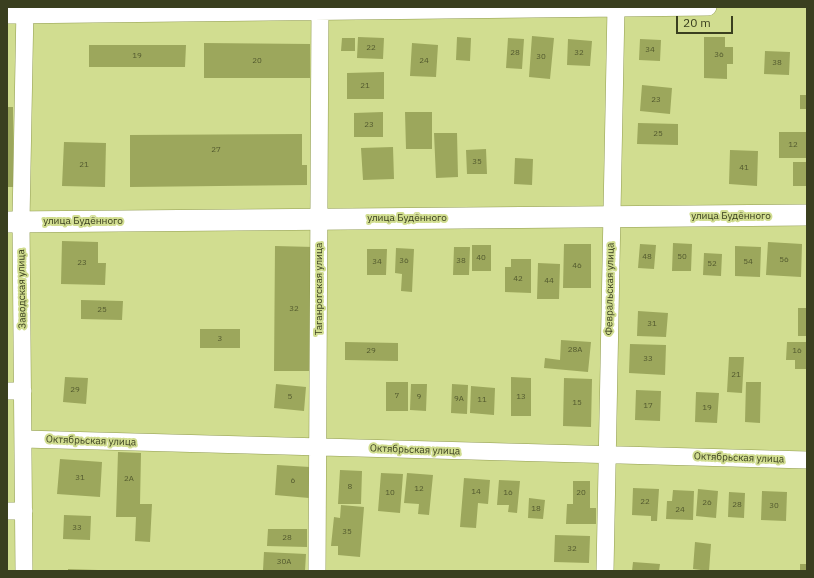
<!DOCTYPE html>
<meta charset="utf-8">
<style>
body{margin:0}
#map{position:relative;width:814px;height:578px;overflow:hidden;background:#d1dd90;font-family:"IBM Plex Sans",sans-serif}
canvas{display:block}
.frame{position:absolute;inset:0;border:8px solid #3a3f1f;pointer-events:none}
.scale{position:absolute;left:676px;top:16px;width:57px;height:18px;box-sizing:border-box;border:2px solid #3a3f1f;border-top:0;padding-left:5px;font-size:12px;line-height:14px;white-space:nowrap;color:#3a3f1f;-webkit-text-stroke:3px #d1dd90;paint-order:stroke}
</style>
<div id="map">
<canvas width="814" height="578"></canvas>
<div class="frame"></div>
<div class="scale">20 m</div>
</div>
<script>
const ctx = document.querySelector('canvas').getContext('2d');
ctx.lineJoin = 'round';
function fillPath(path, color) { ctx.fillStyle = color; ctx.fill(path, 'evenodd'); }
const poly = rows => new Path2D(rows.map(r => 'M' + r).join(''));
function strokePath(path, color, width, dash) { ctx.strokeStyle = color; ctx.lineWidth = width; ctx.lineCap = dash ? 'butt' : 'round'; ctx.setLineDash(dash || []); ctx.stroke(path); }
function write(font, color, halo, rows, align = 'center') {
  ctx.font = font + ' "IBM Plex Sans",sans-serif'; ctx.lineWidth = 4; ctx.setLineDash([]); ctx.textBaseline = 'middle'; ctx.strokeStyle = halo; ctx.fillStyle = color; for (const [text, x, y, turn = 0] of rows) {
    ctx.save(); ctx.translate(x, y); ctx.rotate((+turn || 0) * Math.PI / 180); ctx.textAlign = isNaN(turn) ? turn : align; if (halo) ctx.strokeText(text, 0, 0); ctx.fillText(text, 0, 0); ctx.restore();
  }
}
fillPath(poly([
 [532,36,554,38,550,79,529,77],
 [358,37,384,38,383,59,357,58],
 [457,37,471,38,470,61,456,60],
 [704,37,725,37,725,47,733,47,733,64,727,64,727,79,704,78],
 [342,38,355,38,355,51,341,51],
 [508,38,524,39,522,69,506,68],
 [568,39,592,41,590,66,567,65],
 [640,39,661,40,660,61,639,60],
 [204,43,310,44,310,78,204,78],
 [412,43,438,45,436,77,410,76],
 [89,45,186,45,185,67,89,67],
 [765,51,790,52,789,75,764,74],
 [384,72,384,99,347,99,347,73],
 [642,85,672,88,670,114,640,111],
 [800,95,807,95,807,109,800,109],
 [7,107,13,107,14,187,7,187],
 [383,112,383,137,354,137,354,113],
 [405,112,432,112,432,149,406,149],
 [638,123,678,124,678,145,637,144],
 [779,132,807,132,807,158,779,158],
 [434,133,457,133,458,177,436,178],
 [302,134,302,165,307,165,307,185,130,187,130,135],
 [64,142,106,143,105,187,62,186],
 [393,147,394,179,363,180,361,148],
 [486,149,487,174,467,174,466,150],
 [730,150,758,151,757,186,729,184],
 [515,158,533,159,532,185,514,184],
 [793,162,807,162,807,186,793,186],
 [62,241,98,242,98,263,106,263,105,285,61,284],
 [768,242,802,244,801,277,766,275],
 [673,243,692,244,691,271,672,271],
 [564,244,591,244,591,288,563,288],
 [640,244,656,245,654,269,638,268],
 [472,245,491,245,491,271,472,271],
 [275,246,314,247,312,371,274,371],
 [735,246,761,247,760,277,735,276],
 [454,247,470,247,469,275,453,275],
 [396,248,414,249,412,292,401,291,402,274,395,273],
 [367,249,387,249,386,275,367,275],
 [704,253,722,254,721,276,703,275],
 [511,259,531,259,531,293,505,292,505,267,511,267],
 [538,263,560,264,559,299,537,299],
 [81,300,123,301,122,320,81,319],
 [798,308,807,308,807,336,798,336],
 [638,311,668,313,666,337,637,336],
 [200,329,240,329,240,348,200,348],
 [561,340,591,342,588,372,544,368,545,358,560,360],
 [345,342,398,343,398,361,345,360],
 [787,342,807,342,807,369,795,369,795,360,786,360],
 [630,344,666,345,665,375,629,373],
 [729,357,744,357,742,393,727,392],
 [65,377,88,378,86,404,63,402],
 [511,377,531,378,531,416,511,416],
 [564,378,592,379,591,427,563,426],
 [386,382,408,382,408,411,386,411],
 [746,382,761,382,760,423,745,422],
 [276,384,306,387,304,411,274,408],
 [411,384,427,384,426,411,410,410],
 [452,384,468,385,467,414,451,413],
 [471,386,495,388,494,415,470,413],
 [636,390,661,391,660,421,635,420],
 [696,392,719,393,717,423,695,422],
 [118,452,141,453,140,504,152,504,150,542,135,541,136,517,116,517],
 [60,459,102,462,100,497,57,494],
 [277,465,310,467,309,498,275,495],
 [340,470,362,471,361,504,338,504],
 [381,473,403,474,400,513,378,511],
 [407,473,433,475,429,515,418,514,419,504,404,503],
 [464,478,490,480,488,504,478,503,476,528,460,527],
 [499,480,520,481,517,513,508,512,509,505,497,505],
 [573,481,590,481,590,508,596,508,596,524,566,524,567,504,573,504],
 [633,488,659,489,657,521,651,521,651,516,632,515],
 [698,489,718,491,716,518,696,516],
 [673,490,694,491,693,520,666,519,667,501,672,501],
 [762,491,787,492,786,521,761,520],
 [729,492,745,493,744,518,728,517],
 [529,498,545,500,543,519,528,518],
 [341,505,364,507,360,557,338,555,338,546,331,546,334,517,340,518],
 [64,515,91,516,90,540,63,539],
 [268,529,307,529,307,547,267,546],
 [555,535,590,536,589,563,554,562],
 [695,542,711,544,709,571,693,569],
 [264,552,306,554,305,571,263,570],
 [633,562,660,564,659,571,632,571],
 [800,564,807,564,807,571,800,571],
 [68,569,98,570,98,571,68,571]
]), '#9ca75c');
const minor = poly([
 [7,15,708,7],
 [7,391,23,391],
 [23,439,807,460],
 [7,511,24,511],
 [24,571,21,221,25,7],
 [317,571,320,7],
 [605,571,616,7]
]);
const tertiary = poly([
 [7,222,807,215]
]);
strokePath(minor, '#919c51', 18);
strokePath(tertiary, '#919c51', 22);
strokePath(minor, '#fff', 17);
strokePath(tertiary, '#fff', 21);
write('8px', '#52592e', null, [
 ["22",371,48],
 ["34",650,50],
 ["28",515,53],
 ["32",579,53],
 ["36",719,55],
 ["19",137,56],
 ["30",541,57],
 ["20",257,61],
 ["24",424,61],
 ["38",777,63],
 ["21",365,86],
 ["23",656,100],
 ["23",369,125],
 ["25",658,134],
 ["12",793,145],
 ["27",216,150],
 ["35",477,162],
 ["21",84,165],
 ["41",744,168],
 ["48",647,257],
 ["50",682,257],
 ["40",481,258],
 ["56",784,260],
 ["36",404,261],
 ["38",461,261],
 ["34",377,262],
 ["54",748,262],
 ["23",82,263],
 ["52",712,264],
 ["46",577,266],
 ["42",518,279],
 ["44",549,281],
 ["32",294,309],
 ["25",102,310],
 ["31",652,324],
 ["3",220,339],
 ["28А",575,350],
 ["29",371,351],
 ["16",797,351],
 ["33",648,359],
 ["21",736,375],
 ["29",75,390],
 ["7",397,396],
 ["5",290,397],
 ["9",419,397],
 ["13",521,397],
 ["9А",459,399],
 ["11",482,400],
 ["15",577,403],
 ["17",648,406],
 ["19",707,408],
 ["31",80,478],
 ["2А",129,479],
 ["6",293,481],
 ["8",350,487],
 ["12",419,489],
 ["14",476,492],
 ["10",390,493],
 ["16",508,493],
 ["20",581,493],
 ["22",645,502],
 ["26",707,503],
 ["28",737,505],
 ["30",774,506],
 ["18",536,509],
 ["24",680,510],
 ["33",77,528],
 ["35",347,532],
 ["28",287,538],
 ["32",572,549],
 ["30А",284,562]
]);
write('10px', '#3a3f1f', '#d1dd90', [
 ["улица Будённого",731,216],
 ["улица Будённого",407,218],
 ["улица Будённого",83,221],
 ["Заводская улица",22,289,-91],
 ["Таганрогская улица",319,289,-90],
 ["Февральская улица",610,289,-89],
 ["Октябрьская улица",91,441,2],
 ["Октябрьская улица",415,450,2],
 ["Октябрьская улица",739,458,2]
]);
</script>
